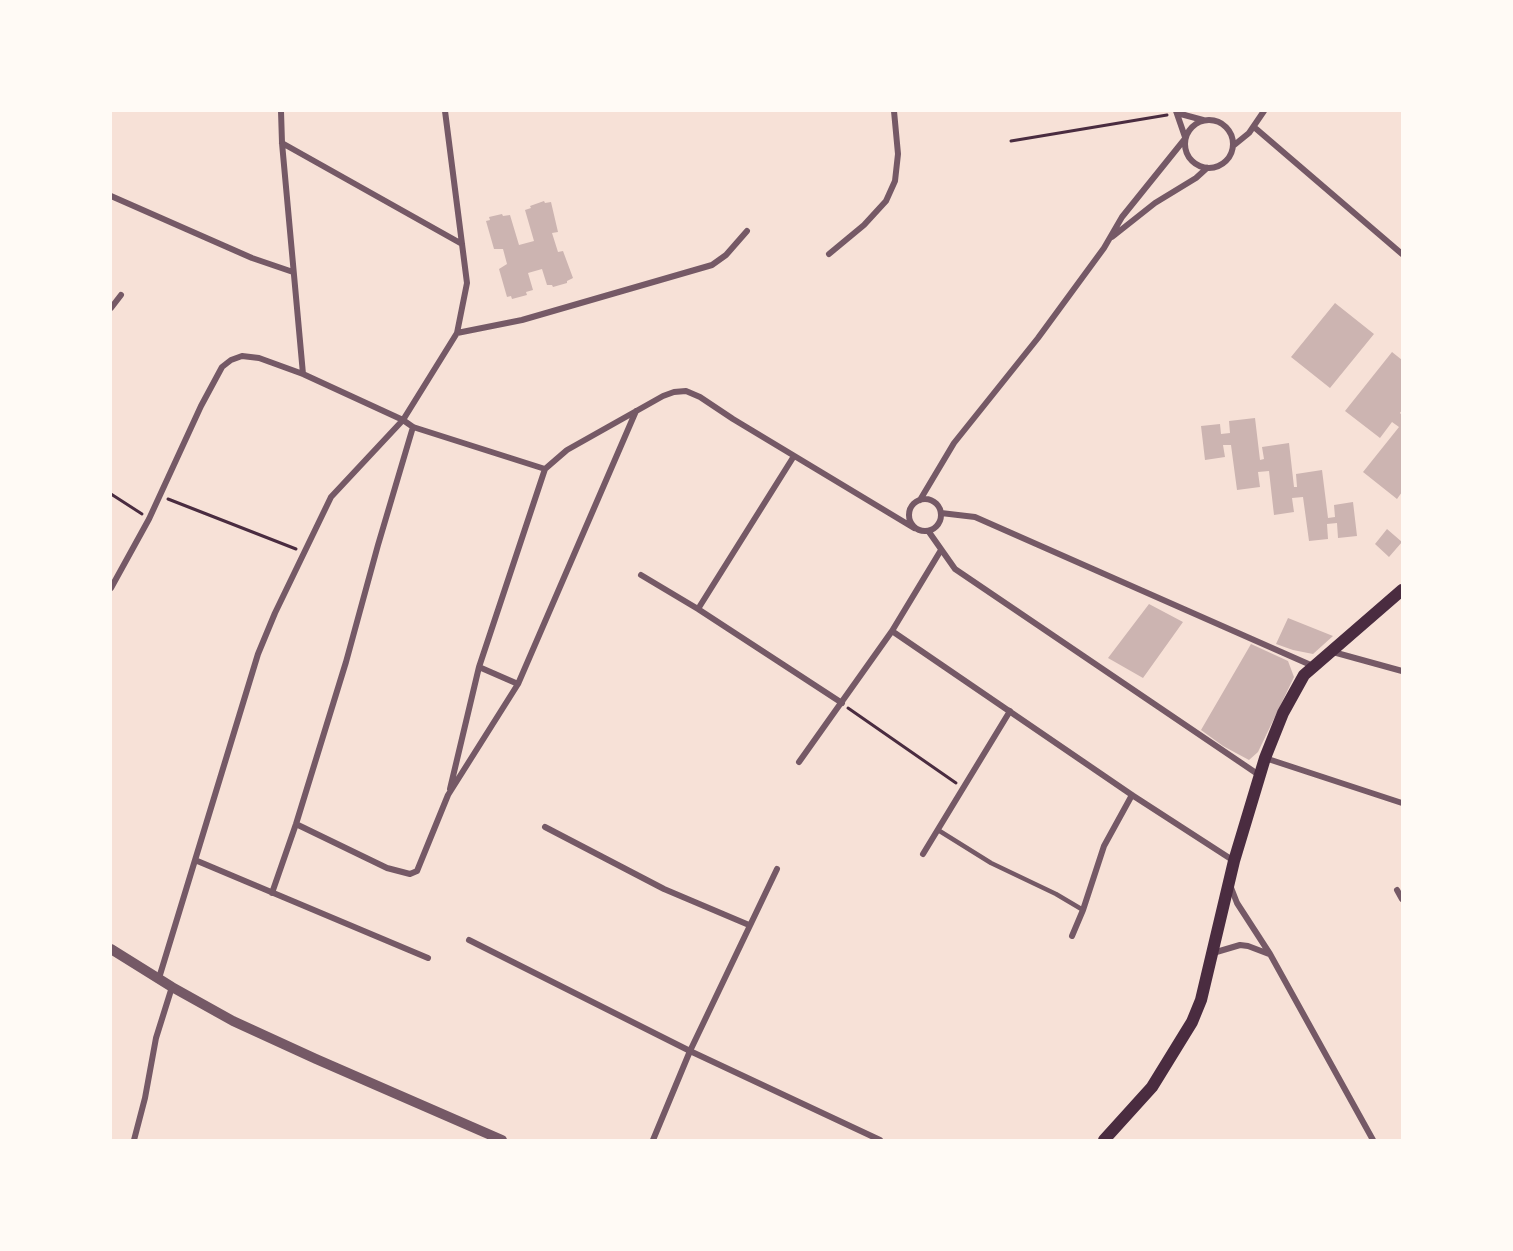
<!DOCTYPE html>
<style>
body{margin:0}
#map{position:relative;width:1513px;height:1251px;overflow:hidden;background:#f7e1d7;font-family:"Noto Sans",sans-serif}
canvas{display:block}
.frame{position:absolute;inset:0;border:112px solid #fffaf5;pointer-events:none}
</style>
<div id="map">
<canvas width="1513" height="1251"></canvas>
<div class="frame"></div>
</div>
<script>
const ctx = document.querySelector('canvas').getContext('2d');
ctx.lineJoin = 'round';
function fillPath(path, color) { ctx.fillStyle = color; ctx.fill(path, 'evenodd'); }
const poly = rows => new Path2D(rows.map(r => 'M' + r).join(''));
function strokePath(path, color, width, dash) { ctx.strokeStyle = color; ctx.lineWidth = width; ctx.lineCap = dash ? 'butt' : 'round'; ctx.setLineDash(dash || []); ctx.stroke(path); }
fillPath(poly([
 [544,201,545,203,551,202,558,232,552,233,558,252,563,251,573,278,567,281,567,283,553,287,552,285,547,285,542,269,528,273,533,290,526,292,527,295,512,299,511,296,507,297,499,269,507,264,503,249,494,249,486,221,490,220,489,217,502,214,503,216,510,215,519,245,534,241,525,210,531,208,530,206],
 [1335,303,1374,334,1330,388,1291,357],
 [1392,352,1402,360,1402,410,1400,413,1402,415,1402,492,1397,499,1363,472,1399,427,1392,422,1380,438,1345,411],
 [1255,418,1260,460,1264,459,1262,447,1289,443,1294,487,1297,487,1296,474,1322,470,1328,518,1335,517,1334,505,1353,502,1357,536,1338,538,1337,523,1327,524,1328,539,1309,541,1303,497,1292,498,1294,512,1274,515,1269,471,1258,472,1260,487,1237,490,1231,445,1223,445,1225,457,1205,460,1201,426,1220,424,1221,434,1230,433,1229,421],
 [1387,529,1402,542,1389,557,1375,544],
 [1149,604,1183,622,1143,678,1108,658],
 [1288,618,1333,636,1313,654,1293,650,1276,644],
 [1251,644,1288,661,1294,677,1258,752,1249,760,1223,746,1201,730]
]), '#ccb4b1');
strokePath(poly([
 [1011,141,1167,115],
 [111,494,142,514],
 [168,499,296,549],
 [848,708,956,783]
]), '#4a2c40', 3);
strokePath(poly([
 [938,830,991,863,1056,894,1083,910]
]), '#755966', 4.5);
strokePath(poly([
 [281,111,282,143,303,374],
 [1176,111,1185,137],
 [1177,113,1203,120],
 '1185 144a24 24 0 1 1 48 0a24 24 0 1 1-48 0Z',
 [1254,127,1402,254],
 [282,143,462,244],
 [1233,146,1249,133,1264,111],
 [111,196,252,258,293,272],
 [1112,237,1155,203,1196,178,1207,168],
 [829,254,864,225,886,201,895,181,898,154,894,111],
 [111,308,121,295],
 [457,333,522,320,712,265,726,255,747,231],
 [545,469,567,450,663,396,674,392,686,391,700,397,733,419,914,528],
 '909 515a16 16 0 1 1 32 0a16 16 0 1 1-32 0Z',
 [920,500,954,443,1038,338,1104,248,1122,217,1184,140],
 [941,513,975,517,1313,666],
 [929,532,955,569,1259,775],
 [641,575,698,609,842,703],
 [111,588,149,519,201,406,222,367,231,360,242,356,259,358,303,374,403,420,413,427,545,469],
 [698,609,794,456],
 [892,631,1132,795,1234,861],
 [1333,652,1402,671],
 [479,667,518,684],
 [1265,758,1402,803],
 [799,762,892,631,941,550],
 [450,789,479,667,545,469],
 [296,824,387,868,410,874,417,871,448,795,518,684,636,411],
 [545,827,664,889,749,925],
 [923,854,1010,711],
 [195,860,428,958],
 [1230,885,1237,903,1270,954,1373,1140],
 [1397,890,1402,899],
 [272,893,296,824,346,662,378,545,413,427],
 [1072,936,1083,910,1104,846,1132,795],
 [469,940,690,1051,880,1140],
 [1213,953,1240,945,1248,946,1269,954],
 [159,978,258,654,275,613,331,497,403,420,457,333,467,283,445,111],
 [134,1140,145,1098,156,1038,172,987],
 [653,1140,690,1051,777,869]
]), '#755966', 6);
strokePath(poly([
 [111,949,172,987,233,1021,316,1059,502,1140]
]), '#755966', 10);
strokePath(poly([
 [1104,1140,1152,1087,1192,1022,1201,1000,1234,861,1265,758,1283,713,1304,675,1402,590]
]), '#4a2c40', 12);
</script>
